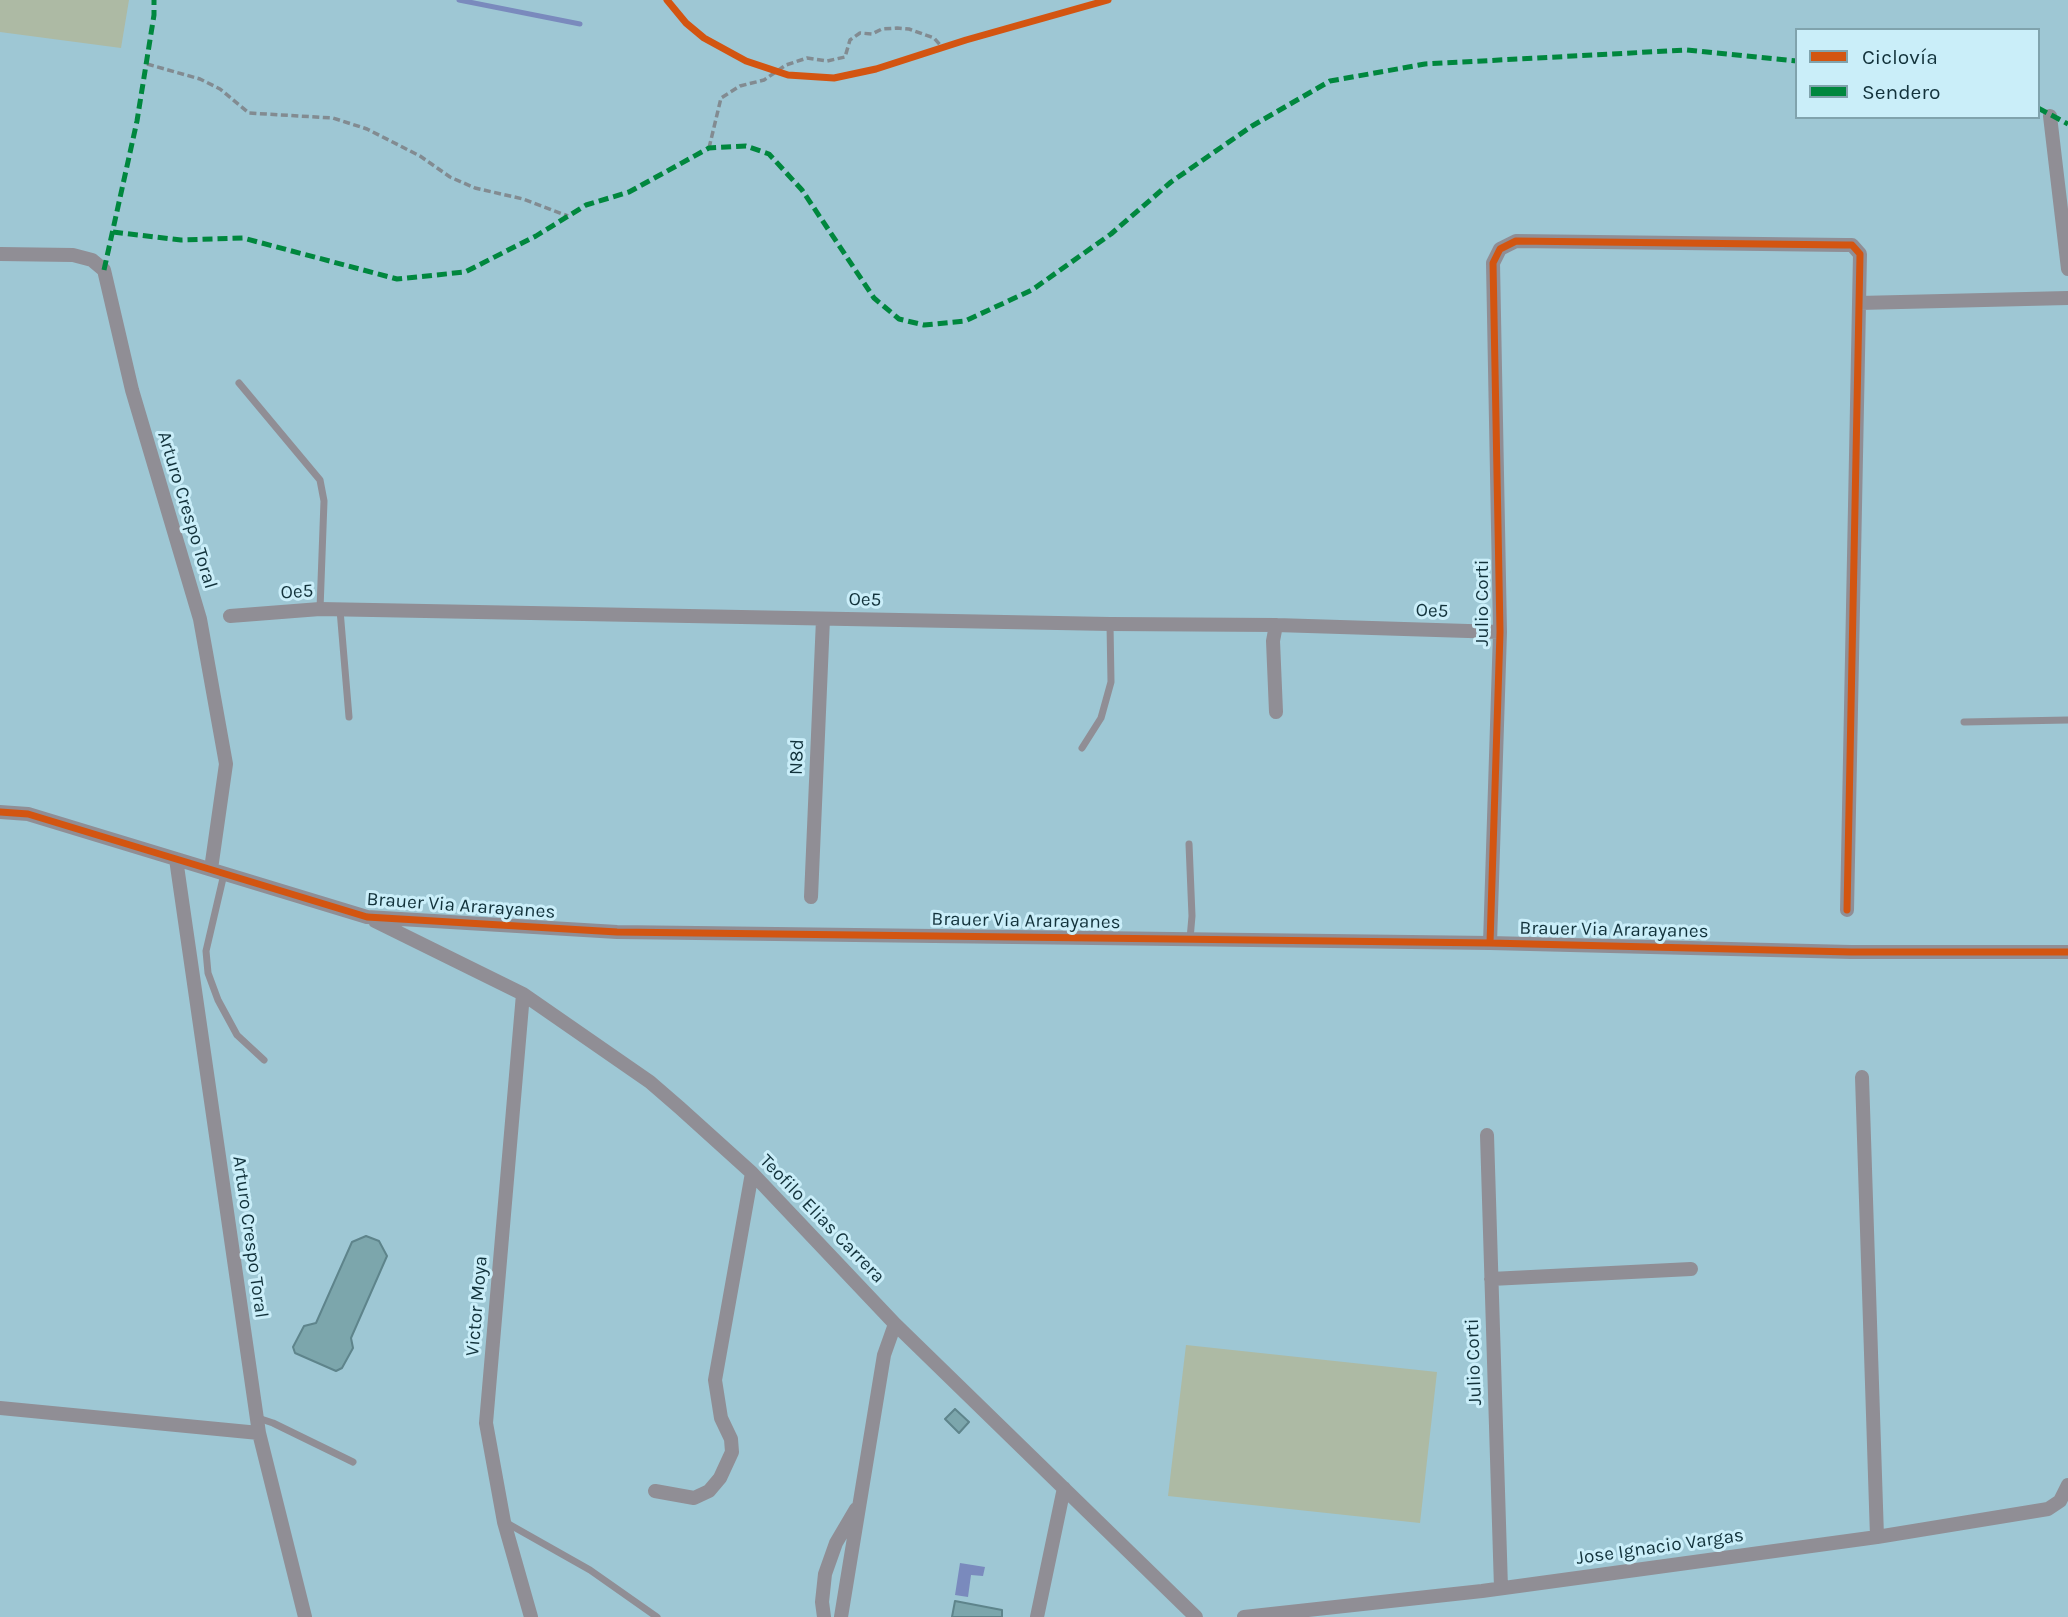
<!DOCTYPE html>
<meta charset="utf-8">
<style>
body{margin:0}
#map{position:relative;width:2068px;height:1617px;overflow:hidden;background:#9ec7d4;font-family:Karla,sans-serif}
canvas{display:block}
.legend{position:absolute;left:1795px;top:28px;width:245px;height:91px;box-sizing:border-box;background:#caeef9;border:2px solid #80a3ad;margin:0;padding:9px 12px;list-style:none;font-size:21px;color:#12323b}
.legend li{display:flex;align-items:center;gap:14px;height:35px}
.legend b{width:35px;border:2px solid #80a3ad}
</style>
<div id="map">
<canvas width="2068" height="1617"></canvas>
<ul class="legend">
<li><b style="height:9px;background:#d35511"></b>Ciclovía</li>
<li><b style="height:9px;background:#00873e"></b>Sendero</li>
</ul>
</div>
<script>
const ctx = document.querySelector('canvas').getContext('2d');
ctx.lineJoin = 'round';
function fillPath(path, color) { ctx.fillStyle = color; ctx.fill(path, 'evenodd'); }
const poly = rows => new Path2D(rows.map(r => 'M' + r).join(''));
function strokePath(path, color, width, dash) { ctx.strokeStyle = color; ctx.lineWidth = width; ctx.lineCap = dash ? 'butt' : 'round'; ctx.setLineDash(dash || []); ctx.stroke(path); }
function write(font, color, halo, rows, align = 'center') {
  ctx.font = font + ' Karla,sans-serif'; ctx.lineWidth = 6; ctx.setLineDash([]); ctx.textBaseline = 'middle'; ctx.strokeStyle = halo; ctx.fillStyle = color; for (const [text, x, y, turn = 0] of rows) {
    ctx.save(); ctx.translate(x, y); ctx.rotate((+turn || 0) * Math.PI / 180); ctx.textAlign = isNaN(turn) ? turn : align; if (halo) ctx.strokeText(text, 0, 0); ctx.fillText(text, 0, 0); ctx.restore();
  }
}
fillPath(poly([
 [0,0,129,0,121,48,0,32],
 [1186,1345,1437,1372,1420,1523,1168,1496]
]), '#adbaa4');
fillPath(poly([
 [960,1563,985,1567,983,1576,971,1575,968,1597,955,1595]
]), '#7a8abd');
strokePath(poly([
 [459,0,580,24]
]), '#7a8abd', 5);
const building = poly([
 [366,1236,379,1241,387,1256,351,1338,353,1348,342,1368,336,1371,295,1353,293,1347,304,1326,316,1323,352,1242,366,1236],
 [955,1409,969,1422,959,1433,945,1419,955,1409],
 [955,1601,1002,1610,1002,1617,952,1617,955,1601]
]);
fillPath(building, '#7ca6ac');
strokePath(building, '#5e848b', 2);
strokePath(poly([
 [147,64,200,79,220,89,249,113,333,118,367,129,420,156,450,177,475,188,523,199,568,216],
 [709,148,721,98,740,86,764,80,786,65,807,58,827,61,845,57,850,40,860,33,872,34,882,29,897,28,909,29,934,38,943,48]
]), '#828b91', 3.5, [7, 3.5]);
strokePath(poly([
 [239,383,320,480,324,501,320,609],
 [340,610,349,717],
 [1964,722,2068,720],
 [1082,748,1101,718,1111,682,1110,624],
 [1189,844,1192,916,1190,939],
 [224,874,206,951,208,973,218,1000,237,1035,264,1060],
 [258,1418,273,1423,353,1462],
 [505,1522,590,1570,657,1617]
]), '#908e95', 7);
strokePath(poly([
 [2050,116,2068,269],
 [0,254,73,255,92,260,104,270,132,390,200,619,226,764,211,869],
 [1859,303,2068,298],
 [230,616,320,609,1110,624,1276,625,1500,632],
 [1276,712,1273,641,1276,625],
 [0,812,28,814,367,917,617,932,1490,943,1851,952,2068,952],
 [176,859,259,1433,305,1617],
 [811,897,823,619],
 [375,921,523,994,650,1082,680,1108,752,1173,895,1324,1196,1617],
 [1490,943,1500,632,1493,263,1500,249,1516,241,1845,245,1852,245,1860,254,1847,910],
 [523,994,486,1423,504,1522,531,1617],
 [1862,1077,1877,1537],
 [1487,1135,1501,1588],
 [1491,1279,1691,1269],
 [0,1408,259,1433],
 [655,1491,694,1498,709,1491,720,1478,732,1452,731,1439,721,1418,715,1380,752,1173],
 [824,1617,822,1602,825,1574,836,1543,856,1509],
 [841,1617,884,1355,895,1324],
 [1037,1617,1064,1488],
 [1244,1617,1482,1591,1877,1537,2048,1509,2060,1501,2068,1485]
]), '#908e95', 14);
strokePath(poly([
 [2038,108,2068,124],
 [113,232,181,240,243,238,397,279,465,272,536,236,586,205,629,192,709,148,746,146,769,154,802,190,874,298,899,319,924,325,965,321,1032,290,1111,234,1171,182,1252,126,1330,81,1425,64,1686,50,1797,61],
 [104,270,137,121,154,15,154,0]
]), '#00873e', 5, [10, 5]);
strokePath(poly([
 [667,0,686,23,704,38,746,61,788,75,834,78,876,69,966,40,1108,0],
 [0,812,28,814,367,917,617,932,1490,943,1851,952,2068,952],
 [1490,943,1500,632,1493,263,1500,249,1516,241,1845,245,1852,245,1860,254,1847,910]
]), '#d35511', 7);
write('19px', '#12323b', '#caeef9', [
 ["Arturo Crespo Toral",187,510,73],
 ["Oe5",297,592,-4],
 ["Oe5",865,600,1],
 ["Julio Corti",1483,603,-90],
 ["Oe5",1432,611,2],
 ["N8d",797,757,-88],
 ["Brauer Via Ararayanes",461,906,4],
 ["Brauer Via Ararayanes",1026,921,1],
 ["Brauer Via Ararayanes",1614,930,1],
 ["Teofilo Elias Carrera",822,1219,46],
 ["Arturo Crespo Toral",250,1237,82],
 ["Victor Moya",477,1306,-85],
 ["Julio Corti",1474,1362,-92],
 ["Jose Ignacio Vargas",1660,1547,-8]
]);
</script>
